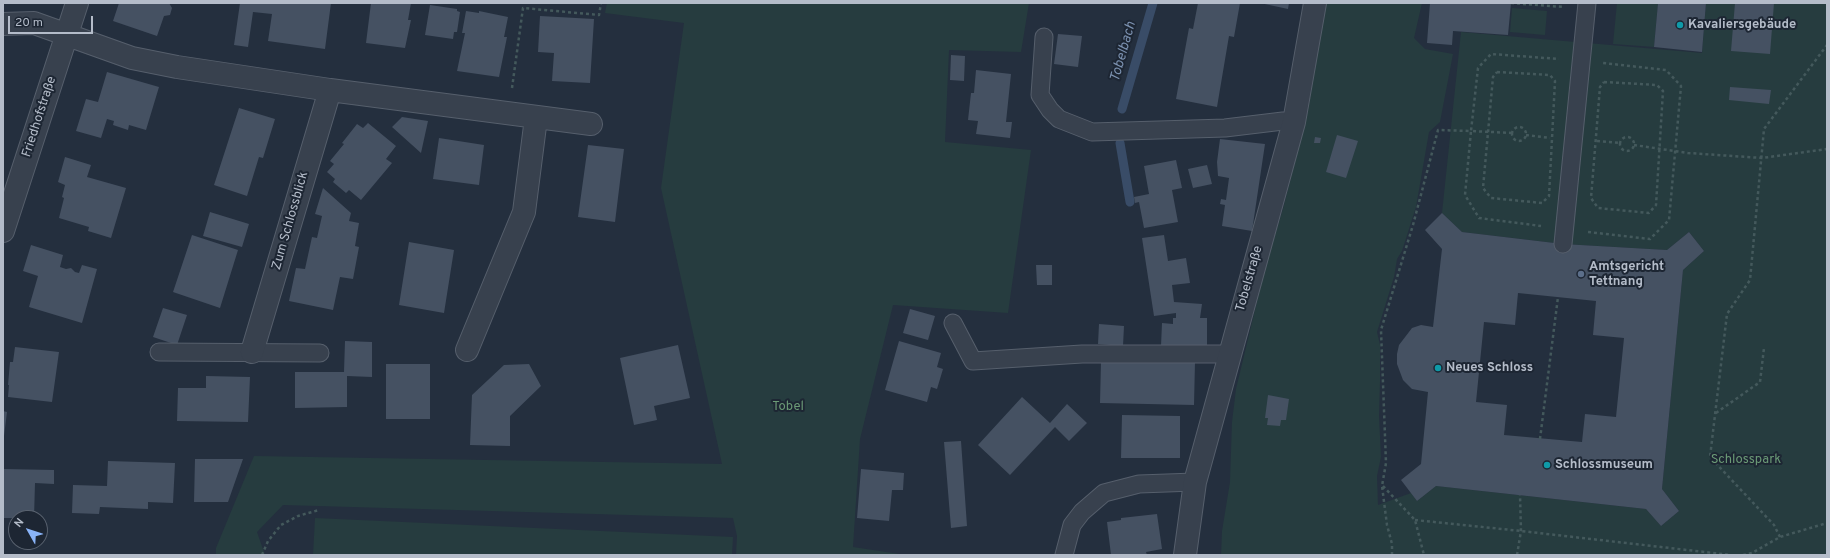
<!DOCTYPE html>
<meta charset="utf-8">
<style>
body{margin:0}
#map{position:relative;width:1830px;height:558px;overflow:hidden;background:#242f3e;font-family:Overpass,sans-serif}
canvas{display:block}
.frame{position:absolute;inset:0;border:4px solid #b4bcc9;pointer-events:none}
.north{position:absolute;left:8px;top:510px;width:40px;height:40px;box-sizing:border-box;background:#1d2633;border:1px solid #59626f;border-radius:50%;rotate:309deg;font-size:11px;font-weight:700;line-height:16px;text-align:center;color:#b4bcc9}
.north::after{content:'';display:block;margin:auto;width:14px;height:18px;background:#8ab4f8;clip-path:polygon(50% 0,100% 100%,50% 72%,0 100%)}
.scale{position:absolute;left:8px;top:16px;width:85px;height:18px;box-sizing:border-box;border:2px solid #b4bcc9;border-top:0;padding-left:5px;font-size:12px;line-height:14px;white-space:nowrap;color:#b4bcc9;-webkit-text-stroke:3px #1d2633;paint-order:stroke}
</style>
<div id="map">
<canvas width="1830" height="558"></canvas>
<div class="frame"></div>
<div class="north">N</div>
<div class="scale">20 m</div>
</div>
<script>
const ctx = document.querySelector('canvas').getContext('2d');
ctx.lineJoin = 'round';
function fillPath(path, color) { ctx.fillStyle = color; ctx.fill(path, 'evenodd'); }
const poly = rows => new Path2D(rows.map(r => 'M' + r).join(''));
function strokePath(path, color, width, dash) { ctx.strokeStyle = color; ctx.lineWidth = width; ctx.lineCap = dash ? 'butt' : 'round'; ctx.setLineDash(dash || []); ctx.stroke(path); }
function write(font, color, halo, rows, align = 'center') {
  ctx.font = font + ' Overpass,sans-serif'; ctx.lineWidth = 4; ctx.setLineDash([]); ctx.textBaseline = 'middle'; ctx.strokeStyle = halo; ctx.fillStyle = color; for (const [text, x, y, turn = 0] of rows) {
    ctx.save(); ctx.translate(x, y); ctx.rotate((+turn || 0) * Math.PI / 180); ctx.textAlign = isNaN(turn) ? turn : align; if (halo) ctx.strokeText(text, 0, 0); ctx.fillText(text, 0, 0); ctx.restore();
  }
}
fillPath(poly([
 [607,3,1029,3,1021,52,949,50,945,142,1031,150,1008,313,893,305,860,439,853,547,906,555,736,555,737,536,733,518,283,505,257,532,265,555,216,555,216,548,254,456,722,464,661,188,684,23,605,13],
 [1326,3,1422,3,1414,38,1425,49,1453,54,1440,122,1429,132,1416,207,1402,251,1397,259,1394,277,1377,332,1380,345,1380,382,1379,416,1381,457,1377,476,1378,505,1411,493,1417,501,1436,486,1646,509,1661,526,1679,511,1662,489,1683,270,1704,251,1689,232,1667,250,1563,244,1462,232,1442,213,1461,32,1702,53,1706,3,1827,3,1827,555,1221,555,1222,531,1230,482,1232,422,1236,389,1267,260,1283,209,1308,110],
 [1617,3,1658,3,1654,47,1613,44],
 [1512,8,1547,11,1545,35,1510,32],
 [315,518,733,537,732,555,313,555]
]), '#263c3f');
strokePath(poly([
 [1122,109,1153,3],
 [1120,143,1130,202]
]), '#394c67', 9);
fillPath(poly([
 [119,3,169,3,172,8,170,15,164,16,157,36,113,21],
 [240,3,331,3,325,49,268,41,272,14,253,12,248,47,234,45],
 [371,3,411,3,408,20,411,20,405,48,366,43],
 [1198,3,1240,3,1234,37,1229,36,1217,107,1176,99,1189,28,1193,29],
 [1260,3,1289,3,1288,9],
 [1430,3,1511,3,1508,35,1453,31,1452,45,1427,43],
 [1658,3,1706,3,1702,52,1654,47],
 [1735,3,1774,3,1770,54,1731,51],
 [430,5,457,9,457,11,460,12,457,32,454,32,453,39,425,35],
 [466,11,479,13,479,11,508,17,504,37,507,37,499,77,457,71,465,33,462,33],
 [540,16,594,19,590,83,552,81,554,53,538,52],
 [1058,34,1082,36,1078,67,1054,64],
 [951,55,965,56,964,81,950,80],
 [976,70,1011,74,1006,122,1012,122,1010,138,976,134,978,121,968,120,971,93,974,93],
 [107,72,159,87,146,130,129,125,128,130,113,125,114,121,107,119,101,138,76,131,86,99,98,102],
 [1730,87,1771,90,1769,104,1729,100],
 [239,108,275,119,263,158,259,157,247,196,214,185],
 [402,117,428,121,421,153,392,127],
 [368,123,396,146,386,159,392,163,361,200,349,190,346,193,333,182,335,179,327,172,334,164,330,161,344,144,342,143,357,124,363,128],
 [1337,135,1358,141,1346,178,1326,172],
 [1315,137,1321,138,1320,143,1314,143],
 [439,138,484,145,479,185,433,179],
 [1220,139,1265,144,1252,231,1222,226,1225,205,1220,204,1221,199,1226,200,1229,178,1218,176,1217,162],
 [588,145,624,149,615,222,578,217],
 [65,157,91,165,87,177,126,188,111,238,88,231,89,227,59,218,64,198,62,197,65,185,58,182],
 [1176,160,1182,188,1172,190,1178,222,1144,228,1139,202,1135,203,1134,197,1149,194,1144,166],
 [1207,165,1212,184,1193,188,1188,169],
 [323,188,351,213,349,221,359,223,355,246,359,247,353,279,340,277,333,310,289,301,296,268,305,269,312,237,317,238,322,216,315,214],
 [210,212,249,224,242,247,203,236],
 [1442,213,1462,232,1563,244,1667,250,1689,232,1704,251,1683,270,1662,489,1679,511,1661,526,1646,509,1436,486,1417,501,1401,480,1421,464,1428,392,1412,389,1403,380,1397,364,1397,354,1399,345,1412,328,1421,325,1433,327,1442,249,1425,230],
 [1518,293,1596,301,1593,335,1624,338,1616,417,1585,414,1582,442,1504,435,1507,405,1476,402,1484,322,1515,325],
 [192,235,238,250,220,308,173,292],
 [1164,235,1168,261,1186,258,1190,283,1172,285,1174,302,1202,304,1200,318,1207,318,1207,345,1161,346,1162,323,1173,324,1173,318,1176,318,1176,313,1154,316,1142,238],
 [409,242,454,250,444,313,399,305],
 [31,245,63,255,60,267,66,269,71,268,75,272,79,273,82,265,97,269,82,323,29,307,38,276,23,271],
 [1036,265,1052,265,1052,285,1037,285],
 [163,308,187,315,177,345,153,337],
 [910,309,935,316,928,340,903,333],
 [1099,324,1124,326,1123,346,1098,344],
 [345,341,372,342,372,377,347,376,347,407,295,408,295,372,344,372],
 [899,341,941,353,937,367,943,369,937,389,931,387,927,402,885,390],
 [678,345,690,398,654,406,657,420,634,425,620,358],
 [15,347,59,352,52,402,8,397,9,385,8,385,10,362,13,362],
 [1101,361,1195,362,1194,405,1100,403],
 [386,364,430,364,430,419,386,419],
 [529,364,541,386,510,416,510,446,470,445,472,395,504,365],
 [206,376,250,377,248,422,177,421,178,388,206,388],
 [1268,395,1289,399,1286,420,1281,420,1280,426,1267,425,1268,418,1265,418],
 [1022,397,1050,423,1067,404,1087,423,1069,441,1055,427,1010,475,978,445],
 [3,411,7,412,4,436,3,436],
 [1122,415,1180,416,1180,458,1121,458],
 [961,441,967,526,951,528,944,442],
 [195,459,243,459,228,502,194,502],
 [108,461,175,463,173,503,148,502,148,509,100,507,99,514,72,513,73,485,107,486],
 [3,469,54,470,54,484,35,483,34,518,3,518],
 [861,469,904,473,903,490,892,490,889,521,857,518],
 [1157,514,1162,549,1146,552,1147,555,1111,555,1107,522,1121,520,1121,518]
]), '#455162');
const service = poly([
 [1044,37,1040,95,1050,110,1059,119,1092,132,1225,128,1283,121,1294,122],
 [1563,244,1587,3],
 [953,323,973,361,1082,354,1229,354],
 [159,352,320,353],
 [1064,555,1072,525,1082,512,1104,493,1139,484,1195,482]
]);
const minor = poly([
 [3,24,34,23,132,58,177,67,330,90,252,352],
 [330,90,591,124],
 [3,231,77,3],
 [467,350,524,212,536,118],
 [1185,555,1195,482,1294,122,1315,3]
]);
strokePath(service, '#565f6c', 19);
strokePath(minor, '#565f6c', 24);
strokePath(poly([
 [1511,3,1564,7],
 [1497,72,1550,75,1555,81,1549,196,1542,203,1491,198,1483,188,1493,77,1497,72],
 [1604,82,1657,85,1663,91,1656,205,1649,213,1598,208,1591,198,1600,87,1604,82],
 [512,88,523,8,599,15,601,3],
 '1512 134a7 7 0 1 1 14 0a7 7 0 1 1-14 0Z',
 [1512,133,1471,131,1465,195,1479,218,1541,226],
 [1526,135,1550,138],
 '1620 144a7 7 0 1 1 14 0a7 7 0 1 1-14 0Z',
 [1597,141,1620,143],
 [1634,145,1688,153,1762,158,1827,149],
 [1588,232,1650,239,1669,220,1681,86,1666,70,1603,63],
 [1716,413,1760,382,1764,348],
 [1540,439,1558,297],
 [1383,486,1415,520,1424,555],
 [1415,520,1521,531,1731,555],
 [1780,537,1774,525,1710,457,1727,314,1750,280,1764,129,1827,45],
 [262,555,268,541,281,525,298,516,319,510],
 [1392,555,1392,544,1387,525,1382,486,1386,463,1381,330,1413,225,1438,130,1471,131,1478,68,1491,54,1559,59],
 [1517,555,1521,531,1520,495],
 [1743,555,1752,553,1780,537,1827,523]
]), '#44595c', 2.5, [3, 3]);
strokePath(service, '#38414e', 17);
strokePath(minor, '#38414e', 22);
for (const [x, y, r, color] of [
 [1680,25,4,"#0f9aa8"],
 [1581,274,4,"#5c6f8a"],
 [1438,368,4,"#0f9aa8"],
 [1547,465,4,"#0f9aa8"]
]) { const dot = new Path2D(); dot.arc(x, y, r, 0, 2 * Math.PI); ctx.fillStyle = color; ctx.fill(dot); strokePath(dot, '#1d2633', 1.5); }
write('bold 13px', '#b4bcc9', '#1d2633', [
 ["Kavaliersgebäude",1688,25],
 ["Amtsgericht",1589,267],
 ["Tettnang",1589,282],
 ["Neues Schloss",1446,368],
 ["Schlossmuseum",1555,465]
], 'left');
write('13px', '#b4bcc9', '#1d2633', [
 ["Friedhofstraße",40,117,-72],
 ["Zum Schlossblick",291,221,-74],
 ["Tobelstraße",1250,279,-74]
]);
write('13px', '#6b9a76', '#1d2633', [
 ["Tobel",788,407],
 ["Schlosspark",1746,460]
]);
write('italic 14px', '#7c92b1', '#1d2633', [
 ["Tobelbach",1124,52,-74]
]);
</script>
